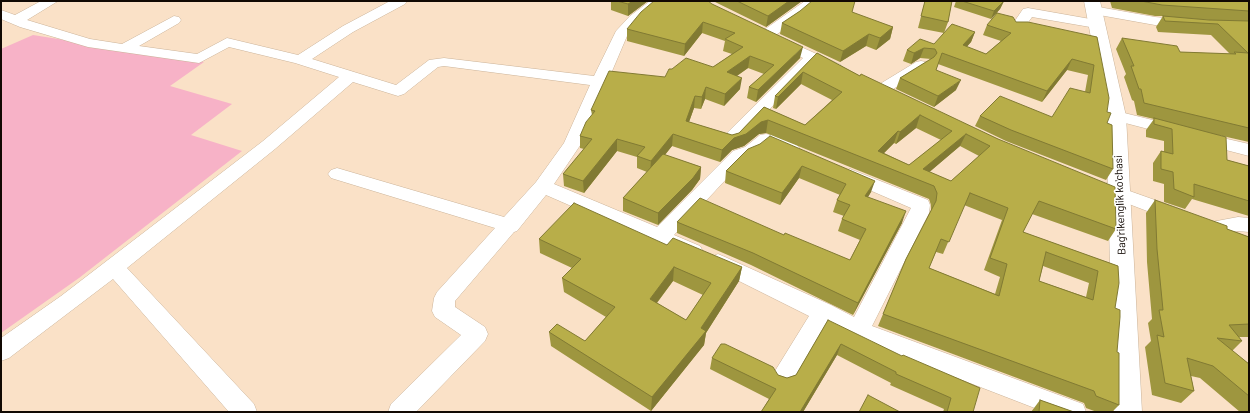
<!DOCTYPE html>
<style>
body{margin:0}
#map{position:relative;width:1250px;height:413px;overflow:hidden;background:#fae1c7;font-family:Barlow,sans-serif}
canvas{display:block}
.frame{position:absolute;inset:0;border:2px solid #110903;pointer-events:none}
</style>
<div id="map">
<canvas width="1250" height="413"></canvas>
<div class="frame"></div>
</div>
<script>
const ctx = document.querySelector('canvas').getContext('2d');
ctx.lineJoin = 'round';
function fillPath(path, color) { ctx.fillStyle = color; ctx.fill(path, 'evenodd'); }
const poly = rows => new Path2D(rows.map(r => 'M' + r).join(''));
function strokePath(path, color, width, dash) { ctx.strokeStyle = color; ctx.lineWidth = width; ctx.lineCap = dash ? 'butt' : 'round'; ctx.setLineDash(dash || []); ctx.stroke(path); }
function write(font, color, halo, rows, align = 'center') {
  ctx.font = font + ' Barlow,sans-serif'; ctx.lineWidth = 3.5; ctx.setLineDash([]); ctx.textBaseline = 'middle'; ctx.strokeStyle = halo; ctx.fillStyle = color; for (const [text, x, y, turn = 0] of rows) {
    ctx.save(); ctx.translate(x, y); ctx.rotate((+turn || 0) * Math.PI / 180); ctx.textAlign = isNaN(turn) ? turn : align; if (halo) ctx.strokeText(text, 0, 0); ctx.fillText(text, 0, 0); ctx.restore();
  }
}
fillPath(poly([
 [33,35,204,62,170,86,232,104,191,135,242,151,79,278,1,333,1,49]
]), '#f7b2c7');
const minor = poly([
 [41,1,58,1,27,20,90,39,122,44,174,16,179,17,181,20,179,23,139,46,197,54,227,38,298,55,343,26,390,1,407,1,405,4,353,32,312,59,396,85,429,60,444,58,594,76,616,31,630,16,650,1,665,1,640,22,627,36,581,144,554,184,657,227,733,151,745,147,760,135,766,134,772,135,797,145,800,149,797,153,791,155,768,146,757,155,745,159,674,235,700,246,703,251,700,256,693,259,546,195,517,231,514,232,455,301,455,307,485,327,488,334,485,341,416,412,388,412,391,404,461,335,435,317,432,311,434,298,437,292,495,228,331,178,328,174,331,170,337,168,504,217,536,182,564,143,590,85,444,66,438,67,404,94,398,96,353,82,275,149,127,268,254,404,257,412,229,412,113,279,9,358,1,361,1,338,61,296,263,141,339,77,295,63,229,47,199,63,88,47,20,27,1,19,1,10,15,15,41,1],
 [805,1,820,1,797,21,771,38,761,38,759,35,761,32,805,1],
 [1093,6,1155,17,1186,20,1191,21,1193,24,1191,27,1186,28,1155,25,1088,13,1086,10,1088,7,1093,6],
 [1028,8,1096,20,1101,21,1103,24,1101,27,1096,28,1032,17,1022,31,1012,31,1010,28,1012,25,1023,9,1028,8],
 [779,37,841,65,844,68,841,71,836,73,814,63,736,144,730,145,724,144,721,140,724,136,803,58,774,44,772,41,774,38,779,37],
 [921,61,926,62,928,65,926,68,887,93,881,95,875,93,873,90,875,87,916,62,921,61],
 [1116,111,1181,127,1183,131,1181,135,1175,136,1110,119,1108,116,1110,113,1116,111],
 [1201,133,1249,144,1249,156,1195,142,1192,138,1195,134,1201,133],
 [850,169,928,200,930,205,929,213,872,326,1083,404,1086,412,1045,412,851,337,827,324,791,385,783,388,775,385,771,378,775,371,809,316,711,267,708,262,711,257,718,254,725,257,831,305,854,317,911,208,844,179,841,175,844,171,850,169],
 [1107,183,1183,210,1186,215,1183,220,1176,222,1100,193,1098,189,1100,185,1107,183],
 [1238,217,1249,218,1249,232,1238,231,1213,235,1206,233,1203,228,1206,223,1238,217]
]);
const major = poly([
 [1084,1,1100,1,1126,116,1142,412,1114,412,1106,116,1084,1]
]);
strokePath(minor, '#cbb399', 1);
strokePath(major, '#cbb399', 1);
fillPath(minor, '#fff');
fillPath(major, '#fff');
fillPath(poly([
 [611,1,648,1,628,16,611,10],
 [713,1,802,1,766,27],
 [925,1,952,1,948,22,944,33,918,28],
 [956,1,1004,1,1000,9,991,19,954,7],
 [1110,1,1249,1,1249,142,1218,135,1227,160,1249,166,1249,216,1192,199,1185,209,1164,202,1164,184,1153,181,1153,163,1161,151,1164,152,1164,141,1146,137,1146,130,1154,119,1137,115,1134,101,1132,100,1124,77,1126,74,1116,49,1122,38,1180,52,1230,54,1211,35,1158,32,1156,27,1163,16,1155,16,1112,8],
 [1181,18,1221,21,1209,20],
 [712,4,800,58,756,102,747,98,749,87,764,74,748,68,737,76,740,89,724,106,705,99,701,109,694,108,689,122,732,135,739,133,764,107,805,125,832,100,801,84,776,109,773,108,775,96,817,53,860,76,998,139,1116,229,1108,241,1032,214,1023,232,1118,266,1115,308,1119,405,1112,412,1097,412,1086,408,1084,403,878,326,906,259,931,211,931,205,929,199,766,133,759,134,744,146,732,150,720,162,672,146,665,155,701,167,700,179,692,190,658,225,623,211,623,198,647,172,637,168,637,157,617,151,584,193,564,186,563,174,584,149,580,148,580,136,592,115,591,110,665,77,672,69,713,67,732,54,723,51,725,41,702,33,684,56,627,41,627,29],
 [916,128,941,140,909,165,884,153,894,143,896,144],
 [960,146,979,156,951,181,929,172],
 [964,205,1002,220,984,270,1000,277,995,294,929,268,936,252,943,254],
 [1043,266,1089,283,1086,297,1039,281],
 [800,11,852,13,893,27,890,39,876,50,866,46,840,62,780,34,782,23],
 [1016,22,1097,37,1107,112,1107,123,1113,169,1106,180,1006,141,975,126,980,116,1052,117,1085,92,1088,75,1067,70,1042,102,938,64,936,70,956,90,934,107,896,89,900,78,931,59,920,58,911,64,903,61,907,50,934,44,975,32,971,42,966,47,986,54,1001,41,983,35,987,25],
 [760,144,871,192,868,197,902,223,853,315,751,265,677,233,677,222,784,235,850,260,860,240,838,231,842,219,844,216,833,212,837,200,840,195,799,178,780,205,725,183,726,171],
 [1155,200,1227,229,1249,237,1249,337,1239,337,1242,341,1232,351,1249,364,1249,412,1240,412,1200,378,1191,376,1194,391,1181,403,1152,395,1145,347,1151,341,1148,323,1152,319,1147,262,1146,213],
 [539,239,667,245,742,267,739,281,706,333,704,345,651,411,551,346,549,332,585,341,606,317,564,292,562,278,572,268,540,253],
 [673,281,703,295,686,320,657,303],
 [828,320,973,412,943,412,944,409,890,385,891,383,837,355,803,412,761,412,769,399,710,369,712,358,778,375,787,378,796,375],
 [1040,400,1074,412,1031,412]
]), '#9e963f');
fillPath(poly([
 [633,1,648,1,628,16,628,4],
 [789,1,802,1,766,27,768,16],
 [1004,1,1000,9,991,19,994,11],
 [703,22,702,33,684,56,685,44],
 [893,27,890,39,876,50,880,38],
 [975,32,971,42,959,56,963,45],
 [869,34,866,46,840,62,843,51],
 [803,47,800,58,756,102,758,90],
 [924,48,920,58,911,64,914,53],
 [750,56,748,68,725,84,727,72],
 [1072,59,1067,70,1042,102,1047,91],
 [803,72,801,84,776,109,778,97],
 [742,78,740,89,724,106,725,94],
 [961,80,956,90,934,107,938,96],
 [706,87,705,99,701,109,702,97],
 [695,96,694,108,685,133,686,121],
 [920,115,916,128,896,144,900,132],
 [768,120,766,133,759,134,744,146,732,150,720,162,722,150,734,138,761,122],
 [898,131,894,143,874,163,878,151],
 [673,134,672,146,650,173,651,161],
 [966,134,960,146,919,181,923,169],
 [617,139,617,151,584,193,583,181],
 [802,166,799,178,780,205,782,193],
 [701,167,700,179,692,190,658,225,658,213],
 [875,181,871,192,861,208,865,196],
 [906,211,902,223,853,315,858,303],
 [674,267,673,281,649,313,650,299],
 [742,267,739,281,706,333,704,345,651,411,652,397,701,328],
 [841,344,837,355,803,412,800,412]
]), '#817a33');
const building = poly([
 [617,1,633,1,628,4,617,1],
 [654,1,708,1,712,4,803,47,758,90,749,87,774,65,750,56,727,72,742,78,725,94,706,87,702,97,695,96,686,121,732,135,739,133,764,107,805,125,842,92,803,72,778,97,775,96,817,53,860,76,861,74,998,139,1115,187,1116,229,1039,201,1023,232,1118,266,1119,283,1115,308,1120,310,1120,317,1117,352,1119,353,1119,405,1096,396,1094,391,883,314,906,259,936,201,937,193,934,186,768,120,761,122,746,134,734,138,722,150,673,134,651,161,637,156,645,147,617,139,583,181,563,174,592,139,580,136,586,122,595,111,591,110,609,71,665,77,669,69,672,69,686,58,713,67,743,47,725,39,735,33,703,22,685,44,627,29,641,12,654,1],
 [920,115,952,131,909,165,878,151,898,131,900,132,920,115],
 [966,134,990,146,951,181,923,169,966,134],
 [970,193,1008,208,990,258,1007,264,999,296,929,268,941,239,949,242,970,193],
 [1046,252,1098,271,1093,300,1039,281,1046,252],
 [737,1,789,1,768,16,737,1],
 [812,1,855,1,852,12,893,27,880,38,869,34,843,51,782,23,800,11,812,1],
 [925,1,952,1,948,22,921,16,925,1],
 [962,1,1004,1,994,11,962,1],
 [1141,1,1249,1,1249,11,1162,5,1141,1],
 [997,13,1013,17,1016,22,1028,22,1097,37,1109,98,1107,112,1111,113,1107,123,1112,125,1113,169,1011,130,980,116,1000,96,1052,117,1070,88,1090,93,1094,65,1072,59,1047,91,942,53,936,70,961,80,938,96,900,78,934,57,937,53,935,49,924,48,914,53,907,50,920,39,934,44,952,24,975,32,963,45,986,54,1011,33,987,25,997,13],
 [1163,16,1209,20,1249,21,1249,128,1144,103,1141,89,1139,89,1131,66,1134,66,1122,38,1177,46,1180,52,1236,54,1234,52,1248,53,1218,24,1165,21,1163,16],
 [1154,118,1226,137,1227,160,1249,166,1249,201,1194,184,1194,197,1174,189,1173,172,1161,169,1161,151,1173,154,1172,129,1154,124,1154,118],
 [770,136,875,181,865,196,906,211,858,303,753,253,677,222,700,198,784,235,785,233,850,260,866,229,842,219,850,205,837,200,846,184,802,166,782,193,726,171,748,149,760,144,770,136],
 [663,154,701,167,693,178,658,213,623,198,663,154],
 [1155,200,1227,226,1227,229,1249,237,1249,324,1229,325,1242,341,1217,338,1249,364,1249,396,1213,366,1187,358,1194,391,1165,383,1157,335,1164,337,1159,310,1163,310,1157,249,1155,200],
 [574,203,667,245,673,238,742,267,701,328,706,331,652,397,549,332,557,324,585,341,615,307,562,278,581,259,539,239,574,203],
 [674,267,711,283,686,320,650,299,674,267],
 [828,320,902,356,903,355,980,388,973,412,947,412,951,398,896,374,896,372,841,344,800,412,761,412,776,389,712,358,721,344,725,344,773,367,778,375,787,378,796,375,828,320],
 [868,395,900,412,859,412,868,395],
 [1040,400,1074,412,1039,412,1040,400]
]);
fillPath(building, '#b8ae49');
strokePath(building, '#817a33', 1);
write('11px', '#110903', '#fff', [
 ["Bag'rikenglik ko'chasi",1120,205,-92]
]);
</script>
